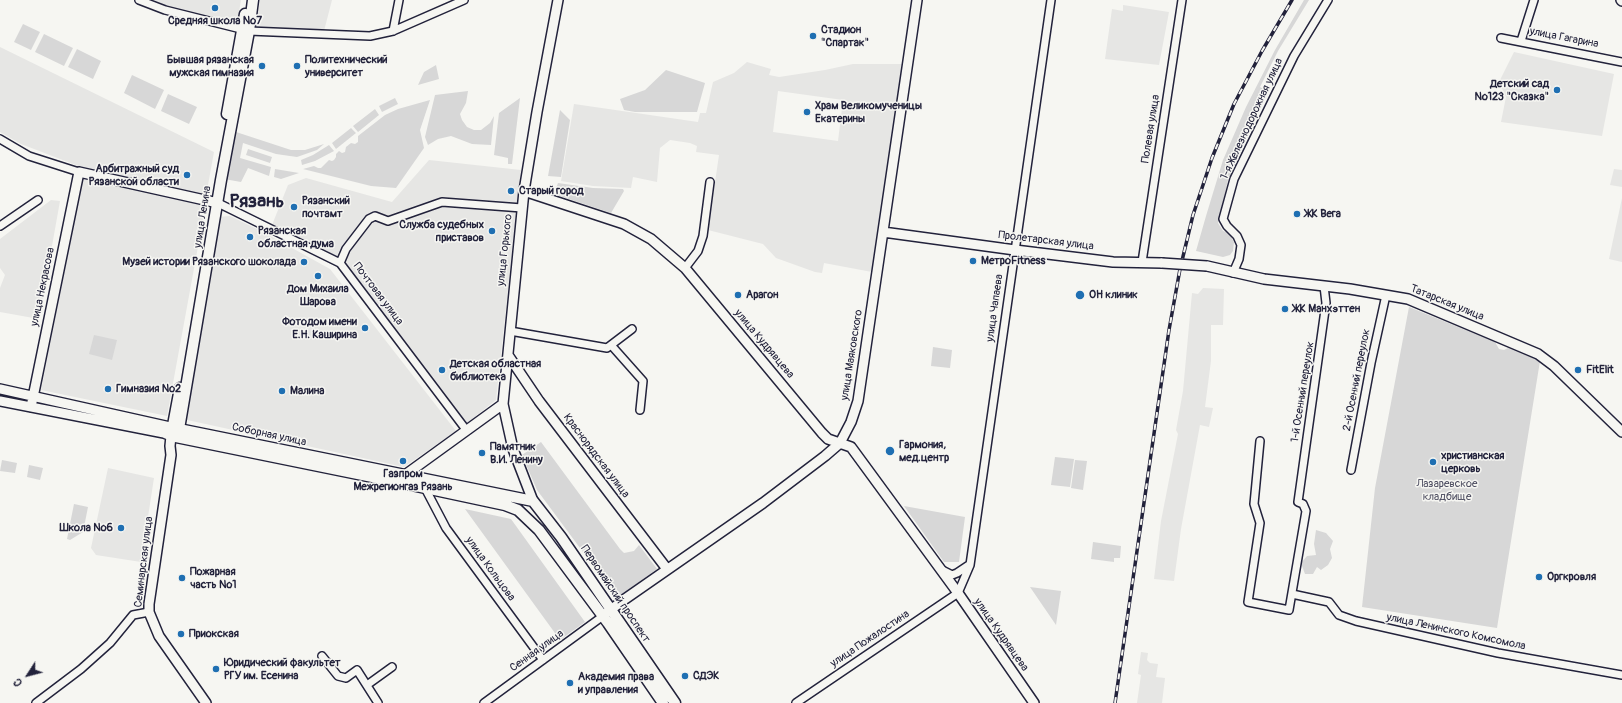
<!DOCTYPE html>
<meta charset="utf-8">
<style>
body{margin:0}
#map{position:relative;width:1622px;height:703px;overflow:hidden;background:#f6f6f2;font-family:Pangolin,sans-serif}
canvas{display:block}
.north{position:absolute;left:8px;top:655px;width:40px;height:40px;-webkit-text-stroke:3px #f6f6f2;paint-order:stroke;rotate:234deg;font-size:11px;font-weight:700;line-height:16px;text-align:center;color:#22223b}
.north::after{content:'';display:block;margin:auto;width:14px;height:18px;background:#22223b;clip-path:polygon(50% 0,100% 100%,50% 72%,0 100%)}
</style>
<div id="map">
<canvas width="1622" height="703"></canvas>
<div class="north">С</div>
</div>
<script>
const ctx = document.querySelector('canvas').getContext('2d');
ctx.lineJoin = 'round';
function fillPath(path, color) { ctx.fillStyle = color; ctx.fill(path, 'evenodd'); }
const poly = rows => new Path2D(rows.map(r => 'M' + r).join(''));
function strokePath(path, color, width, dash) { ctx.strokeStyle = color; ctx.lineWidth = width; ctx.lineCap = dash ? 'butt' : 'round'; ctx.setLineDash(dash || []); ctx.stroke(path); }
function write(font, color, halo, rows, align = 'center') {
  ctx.font = font + ' Pangolin,sans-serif'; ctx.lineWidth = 3; ctx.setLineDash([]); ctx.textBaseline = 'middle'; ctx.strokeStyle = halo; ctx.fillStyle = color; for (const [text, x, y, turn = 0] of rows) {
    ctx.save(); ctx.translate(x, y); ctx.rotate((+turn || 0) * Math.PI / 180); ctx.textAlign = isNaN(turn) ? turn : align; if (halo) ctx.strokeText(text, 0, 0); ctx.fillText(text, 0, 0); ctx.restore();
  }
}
fillPath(poly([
 [150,0,241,0,237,24,166,7],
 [260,0,332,0,324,31,256,27],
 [1123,5,1169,12,1159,65,1105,59,1112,9,1123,11],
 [0,47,214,152,206,196,81,167,21,144,0,132],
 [1514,52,1614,74,1602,136,1501,122,1506,97,1499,82],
 [747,62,771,69,769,75,779,77,825,70,853,64,902,64,872,272,824,263,822,273,815,272,776,258,763,244,708,230,719,155,696,152,697,146,690,143,670,140,660,148,657,182,633,177,631,188,593,186,561,181,574,104,698,122,700,113,706,113,713,82,734,73],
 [778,91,843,100,838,141,773,132],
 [429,160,521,170,496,400,467,423,343,262,272,225,288,185,306,178,392,202],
 [1614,169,1622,170,1622,187,1610,185],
 [83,178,206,203,167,416,41,390],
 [1622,198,1622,262,1609,259],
 [51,200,60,201,39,319,0,312,0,288,5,275,0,268,0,239],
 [230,216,265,233,330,269,456,431,404,467,187,420,218,217],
 [1203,288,1224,289,1223,325,1211,325,1211,361,1205,407,1213,408,1209,427,1200,425,1181,529,1174,581,1154,579,1161,521,1178,434,1176,430,1183,391,1192,293,1198,294],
 [108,468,154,478,141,562,96,555,91,548],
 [1141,652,1148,653,1147,660,1150,663,1158,664,1156,677,1165,678,1162,703,1137,703,1141,675,1138,674]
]), '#e6e6e4');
fillPath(poly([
 [1304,0,1309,0,1278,51,1260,87,1268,92,1228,180,1218,223,1223,231,1229,233,1234,242,1233,251,1230,255,1223,257,1196,251,1206,216,1223,160,1246,107,1275,50],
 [23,24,40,32,31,50,14,42],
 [44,34,73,48,64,66,35,52],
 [77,49,101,61,93,79,68,67],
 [436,65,439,79,418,85,424,72],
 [666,70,705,83,697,112,635,112,624,110,620,99,645,90],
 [132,75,164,90,155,109,124,93],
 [468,91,466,103,460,114,462,120,467,127,474,130,481,130,490,123,494,116,491,145,472,144,451,136,438,139,428,145,425,137,435,95],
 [168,94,197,107,189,124,161,111],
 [395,98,398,104,382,112,379,106],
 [520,98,512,164,508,164,508,158,494,155,499,113],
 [430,100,420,130,424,148,396,188,371,186,303,169,314,166,318,168,321,168,329,160,332,161,334,160,336,157,336,154,339,151,342,153,345,152,346,147,351,143,355,144,358,142,358,136,385,115,398,109],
 [375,109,379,115,358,132,353,126],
 [560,110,570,120,561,177,548,176],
 [351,128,356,133,336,149,332,143],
 [233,131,291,150,305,150,324,144,317,150,297,157,276,154,243,143,240,158,271,167,269,176,248,168,241,182,224,179],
 [329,145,334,151,315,161,302,165,301,160,313,155],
 [248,149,272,157,270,163,246,155],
 [275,169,299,173,281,179,274,177],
 [558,183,593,188,623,189,624,191,611,213,554,194],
 [1409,307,1495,342,1499,349,1504,350,1508,348,1540,361,1497,628,1362,607,1375,488],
 [94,335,117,340,112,360,89,354],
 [933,347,952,350,950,368,931,366],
 [541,442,620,549,624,553,634,551,639,545,657,569,617,598,537,490,522,455],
 [1055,457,1074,459,1070,487,1051,485],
 [2,460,17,463,15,473,0,471],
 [1075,460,1087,461,1083,490,1071,488],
 [29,465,43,468,40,480,27,477],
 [74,504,88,507,83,532,70,540,67,539],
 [904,506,965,517,959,562,944,562],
 [465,509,511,519,585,622,560,640],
 [1316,530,1326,533,1333,541,1330,549,1332,558,1328,565,1321,570,1317,567,1313,574,1305,574,1301,563,1307,556,1316,555,1314,544],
 [1093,542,1121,546,1120,558,1114,558,1114,562,1091,559],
 [1030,587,1061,591,1056,625]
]), '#d7d7d7');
const street = poly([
 [139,0,165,10,249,31,370,36,393,31,464,0],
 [393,31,399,0],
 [1501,38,1622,62],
 [1521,41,1534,0],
 [0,139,29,156,79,172],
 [218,203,340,263,464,427],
 [0,226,38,200],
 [1142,262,1182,0],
 [340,263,346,249,369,219,375,216,388,221,442,202,522,208],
 [685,268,698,251,703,236,710,182],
 [1233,273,1239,259,1241,245,1237,236,1227,226,1223,219,1234,179,1294,56,1328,0],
 [510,331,607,348,632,329],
 [611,345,643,381,640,410],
 [1260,441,1254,504,1260,523,1248,602,1289,610,1306,511,1303,504,1298,502,1326,303,1324,286],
 [1351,470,1371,363,1386,295],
 [425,488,446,528,543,660],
 [942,570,952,575,957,573,969,565],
 [1292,594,1329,602,1339,615,1356,621,1498,653,1622,675],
 [322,656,338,676,346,678,357,670,378,703],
 [367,685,392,667],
 [36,703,81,669,110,643,133,615,149,612],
 [484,703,603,616],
 [796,703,958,593,970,565,1051,0]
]);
const secondary = poly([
 [1621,0,1622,1],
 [524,191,624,224,651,239,685,268,822,433,828,439,851,447,958,593,1034,703],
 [883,232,1015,250,1113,262,1162,263],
 [1207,266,1264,279,1350,289,1408,299,1538,354,1554,366,1622,432],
 [508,355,539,401,667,569],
 [0,389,179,429],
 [0,401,164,433,171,436,170,446,171,455,149,604,149,612,159,636,206,703],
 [31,407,79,172,218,203],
 [405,475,503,404],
 [533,501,513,449,503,404,524,191,537,112,558,0],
 [605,614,625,599,763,503,825,456,840,443,851,422,858,401,917,0]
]);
const primary = poly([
 [253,0,249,31,221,180,179,429,533,501,561,537,675,703],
 [227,114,245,14],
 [180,388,171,436,402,483,505,505,518,510,539,530,608,623,663,703]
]);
strokePath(street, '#22223b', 10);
strokePath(secondary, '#22223b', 12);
strokePath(primary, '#22223b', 13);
strokePath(street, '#f6f6f2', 7);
strokePath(secondary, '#f6f6f2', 9);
strokePath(primary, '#f6f6f2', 10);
const rail = poly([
 [1115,703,1169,330,1180,269,1193,215,1212,158,1234,104,1262,51,1292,0]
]);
strokePath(rail, '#22223b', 3.5);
strokePath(rail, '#f6f6f2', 2, [6]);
const secondaryBridge = poly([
 [1162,263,1207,266]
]);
strokePath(secondaryBridge, '#22223b', 12, []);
strokePath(secondaryBridge, '#f6f6f2', 9);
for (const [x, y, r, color] of [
 [215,8,4,"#1f6fb2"],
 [813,36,4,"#1f6fb2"],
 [262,66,4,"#1f6fb2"],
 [297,66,4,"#1f6fb2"],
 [1557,90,4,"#1f6fb2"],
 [807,112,4,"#1f6fb2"],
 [187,175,4,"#1f6fb2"],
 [511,191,4,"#1f6fb2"],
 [294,207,4,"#1f6fb2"],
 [1297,214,4,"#1f6fb2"],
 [492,231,4,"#1f6fb2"],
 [250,237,4,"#1f6fb2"],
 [973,261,4,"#1f6fb2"],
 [304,262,4,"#1f6fb2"],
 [318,276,4,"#1f6fb2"],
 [738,295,4,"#1f6fb2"],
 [1080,295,5,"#1f6fb2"],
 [1285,309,4,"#1f6fb2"],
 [365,328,4,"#1f6fb2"],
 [442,370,4,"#1f6fb2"],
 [1578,370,4,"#1f6fb2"],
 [108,389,4,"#1f6fb2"],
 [282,391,4,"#1f6fb2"],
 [890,451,5,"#1f6fb2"],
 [482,453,4,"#1f6fb2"],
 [403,461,4,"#1f6fb2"],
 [1433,462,4,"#1f6fb2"],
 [121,528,4,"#1f6fb2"],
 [1539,577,4,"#1f6fb2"],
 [182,578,4,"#1f6fb2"],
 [181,634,4,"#1f6fb2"],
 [216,669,4,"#1f6fb2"],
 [685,676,4,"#1f6fb2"],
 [570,683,4,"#1f6fb2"]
]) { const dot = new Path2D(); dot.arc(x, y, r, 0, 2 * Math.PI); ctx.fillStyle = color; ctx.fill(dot); strokePath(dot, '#f6f6f2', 1.5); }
write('bold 11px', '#22223b', '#f6f6f2', [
 ["Средняя школа №7",215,21,"center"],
 ["Стадион",821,30],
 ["\"Спартак\"",821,43],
 ["Бывшая рязанская",254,60,"right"],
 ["мужская гимназия",254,73,"right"],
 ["Политехнический",305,60],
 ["университет",305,73],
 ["Детский сад",1549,84,"right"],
 ["№123 \"Сказка\"",1549,97,"right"],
 ["Храм Великомученицы",815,106],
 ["Екатерины",815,119],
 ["Арбитражный суд",179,169,"right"],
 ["Рязанской области",179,182,"right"],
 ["Старый город",519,191],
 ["Рязанский",302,201],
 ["почтамт",302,214],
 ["ЖК Вега",1305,214],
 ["Служба судебных",484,225,"right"],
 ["приставов",484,238,"right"],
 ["Рязанская",258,231],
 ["областная дума",258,244],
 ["МетроFitness",981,261],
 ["Музей истории Рязанского шоколада",296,262,"right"],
 ["Дом Михаила",318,289,"center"],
 ["Шарова",318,302,"center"],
 ["Арагон",746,295],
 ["ОН клиник",1089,295],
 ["ЖК Манхэттен",1293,309],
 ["Фотодом имени",357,322,"right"],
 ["Е.Н. Каширина",357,335,"right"],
 ["Детская областная",450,364],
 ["библиотека",450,377],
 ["FitElit",1586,370],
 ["Гимназия №2",116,389],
 ["Малина",290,391],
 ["Гармония,",899,445],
 ["мед.центр",899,458],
 ["Памятник",490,447],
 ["В.И. Ленину",490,460],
 ["христианская",1441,456],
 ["церковь",1441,469],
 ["Газпром",403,474,"center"],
 ["Межрегионгаз Рязань",403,487,"center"],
 ["Школа №6",113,528,"right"],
 ["Пожарная",190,572],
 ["часть №1",190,585],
 ["Оргкровля",1547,577],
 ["Приокская",189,634],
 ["Юридический факультет",224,663],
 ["РГУ им. Есенина",224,676],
 ["СДЭК",693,676],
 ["Академия права",578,677],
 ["и управления",578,690]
], 'left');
write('11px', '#22223b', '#f6f6f2', [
 ["улица Гагарина",1564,38,11],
 ["1-я Железнодорожная улица",1252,119,-65],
 ["Полевая улица",1151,129,-81],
 ["улица Ленина",203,217,-81],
 ["Пролетарская улица",1046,241,7],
 ["улица Горького",505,250,-84],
 ["улица Некрасова",43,287,-78],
 ["Почтовая улица",378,294,53],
 ["Татарская улица",1447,303,22],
 ["улица Чапаева",995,308,-82],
 ["улица Кудрявцева",764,344,50],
 ["улица Маяковского",852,355,-81],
 ["2-й Осенний переулок",1357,380,-79],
 ["1-й Осенний переулок",1303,392,-81],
 ["Соборная улица",269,435,12],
 ["Краснорядская улица",596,456,53],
 ["Семинарская улица",144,562,-83],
 ["улица Кольцова",490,569,54],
 ["Первомайский проспект",615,594,56],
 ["улица Ленинского Комсомола",1456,632,12],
 ["улица Кудрявцева",1001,635,55],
 ["улица Пожалостина",870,639,-34],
 ["Сенная улица",537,651,-36]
]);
write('11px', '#4f4f62', '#f6f6f2', [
 ["Лазаревское",1447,484],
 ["кладбище",1447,497]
]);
write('bold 19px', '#22223b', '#f6f6f2', [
 ["Рязань",257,202]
]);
</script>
